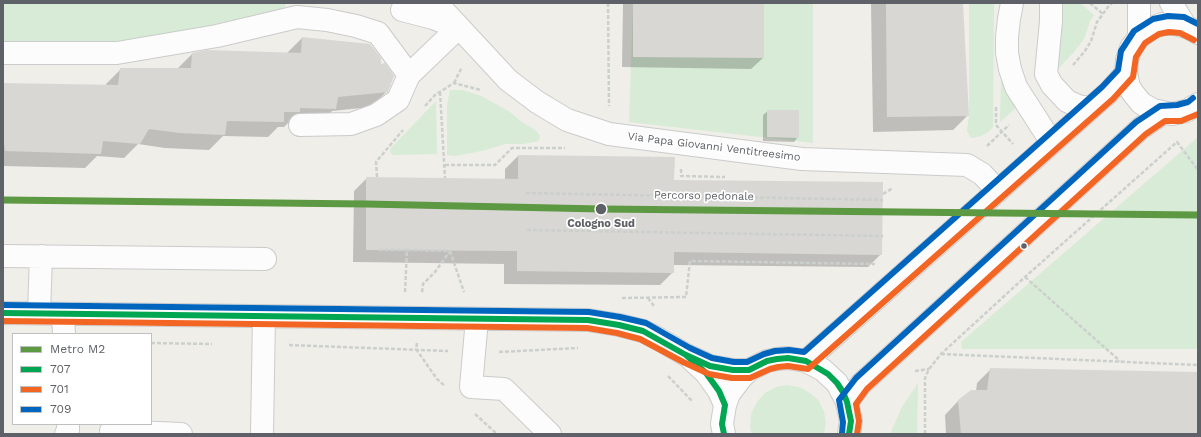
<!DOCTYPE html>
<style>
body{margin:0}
#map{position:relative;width:1201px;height:437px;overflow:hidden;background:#efeee9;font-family:"Work Sans",sans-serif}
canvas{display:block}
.frame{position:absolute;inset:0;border:4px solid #5e6167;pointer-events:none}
.legend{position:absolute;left:12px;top:333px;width:140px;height:92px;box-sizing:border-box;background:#fff;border:1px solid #bfc0c2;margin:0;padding:5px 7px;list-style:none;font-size:12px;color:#5e6167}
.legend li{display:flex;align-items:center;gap:8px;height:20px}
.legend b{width:20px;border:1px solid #bfc0c2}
</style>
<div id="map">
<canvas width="1201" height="437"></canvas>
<div class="frame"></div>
<ul class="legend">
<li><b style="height:5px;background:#5d9842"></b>Metro M2</li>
<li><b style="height:5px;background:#00a651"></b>707</li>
<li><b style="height:5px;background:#f26522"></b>701</li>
<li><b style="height:5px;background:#0065bd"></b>709</li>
</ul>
</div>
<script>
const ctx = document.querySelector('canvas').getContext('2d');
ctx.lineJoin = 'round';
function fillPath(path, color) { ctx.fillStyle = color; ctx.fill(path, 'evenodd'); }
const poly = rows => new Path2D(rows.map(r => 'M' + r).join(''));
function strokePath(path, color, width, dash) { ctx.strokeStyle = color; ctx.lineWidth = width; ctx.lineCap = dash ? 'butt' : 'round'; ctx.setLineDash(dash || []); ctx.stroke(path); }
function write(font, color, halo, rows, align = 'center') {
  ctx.font = font + ' "Work Sans",sans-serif'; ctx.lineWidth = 3.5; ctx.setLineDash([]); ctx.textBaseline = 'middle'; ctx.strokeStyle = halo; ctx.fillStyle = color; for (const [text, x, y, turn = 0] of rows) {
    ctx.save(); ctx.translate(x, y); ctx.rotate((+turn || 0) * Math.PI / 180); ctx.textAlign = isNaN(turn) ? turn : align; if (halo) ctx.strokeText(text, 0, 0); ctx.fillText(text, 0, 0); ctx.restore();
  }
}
fillPath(poly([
 [3,3,285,3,285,11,97,47,3,46],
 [633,3,813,3,813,143,629,122],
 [969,3,994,3,993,127,987,133,978,137,971,138,967,131,969,116],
 [1060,3,1080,3,1094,15,1090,21,1084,39,1074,52,1057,70],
 [1003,74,1011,99,1016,108,1000,122,1001,79],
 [450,90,463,90,481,96,496,104,510,112,523,123,534,129,540,135,539,141,523,144,505,144,486,150,456,156,447,155,447,105],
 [436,101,437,154,392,155,390,151,391,148],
 [1198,137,1198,349,962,349,961,342],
 [918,383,917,434,890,434,902,407],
 [787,385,799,387,810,393,819,401,824,412,826,423,824,434,752,434,750,427,751,414,757,402,765,393,776,387]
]), '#d7ebd6');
fillPath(poly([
 [623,3,763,3,763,58,751,69,622,67],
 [871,3,962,3,968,115,953,130,873,132],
 [302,38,386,92,371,107,332,111,320,123,288,123,284,127,278,127,268,137,223,136,209,150,165,148,138,144,124,158,97,156,85,168,3,166,3,84,106,86,106,84,121,69,177,69,192,54,287,53],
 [768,111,798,137,794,142,763,141,763,115],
 [518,156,673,181,881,254,868,267,673,265,673,272,660,285,504,284,504,264,353,262,354,191,367,178,505,180,505,169],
 [991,369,1198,373,1198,434,946,434,945,415,959,400,976,391,977,383]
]), '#0003');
fillPath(poly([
 [633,3,764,3,764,58,633,57],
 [886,3,963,3,969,116,887,117],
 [302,37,370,44,381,58,381,64,385,63,394,76,388,92,338,97,336,109,300,108,300,112,284,112,284,122,227,121,225,135,180,133,149,129,140,144,103,141,101,154,5,151,3,135,3,83,118,85,120,68,191,68,192,53,207,50,301,53],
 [767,110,799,110,799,138,767,137],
 [518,155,675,157,674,180,883,182,882,255,674,252,674,273,517,271,517,251,366,250,366,177,518,179],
 [990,368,1198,372,1198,434,961,434,958,400,971,390,987,390]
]), '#d8d7d4');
const minor = poly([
 [434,3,443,10,508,80,537,102,567,120,609,134,802,159,967,165,982,174,998,191],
 [1012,3,1009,19,1007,37,1007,53,1010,69,1016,87,1052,143],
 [1051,3,1051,21,1046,74,1052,85,1067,101,1078,106,1091,108],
 [1171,3,1186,27],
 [402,10,433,18,454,26],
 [1198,33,1189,28,1176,24,1162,24,1150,29,1139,37,1131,48,1127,60,1126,73,1129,87,1133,93,1141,103,1153,110,1172,114,1186,111,1198,104],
 [1139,37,1139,3],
 [3,53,117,53,217,36,297,17,327,20,356,26,378,33,409,75],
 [300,125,351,124,376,115,398,100,409,75,459,27],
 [3,256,265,259],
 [3,313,588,320,619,325,643,331,659,339,686,355,710,366,733,370,749,370],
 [39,313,41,256],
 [63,314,64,334],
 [477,319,471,387,504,389,550,434],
 [692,360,706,373,719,391,725,405],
 [806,361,1091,108,1108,93,1126,73],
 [847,402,861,384,1141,128,1163,113],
 [111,431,181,434],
 [66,434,68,430,68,424],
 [262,434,264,316],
 [724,434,722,424,725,405,729,394,741,378,749,370,767,361,777,359,788,358,806,361,823,370,837,383,847,402,851,421,849,434]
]);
strokePath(minor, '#cbcbcb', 24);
strokePath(poly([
 [608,3,609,106],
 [1090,3,1103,14],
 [1073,65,1085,51,1091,41,1097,22,1108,7,1112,3],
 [454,83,462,67],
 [440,92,445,178],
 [425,106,435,95,454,83,481,90],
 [996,107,996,125,1013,144],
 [987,146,1009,125],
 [445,165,495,165,512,148,565,148],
 [681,169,681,176,725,177],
 [377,177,376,162,403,130],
 [526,193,883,200],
 [883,194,893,188],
 [527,230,883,236],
 [379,250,407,250,405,292],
 [407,250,450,251,435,272,423,284,422,293],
 [450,251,464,292],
 [1025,277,1120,361],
 [622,298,686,297,690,261,875,264],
 [648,298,654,306],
 [151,343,212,344],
 [417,343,416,349,437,379,445,386],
 [289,345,448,351],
 [499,352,578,348],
 [941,354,1198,365],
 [915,371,929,369],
 [668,376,692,401],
 [475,414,497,434],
 [925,434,925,378,929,369,941,354,1025,277,1177,142,1198,170]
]), '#ccd0cd', 2.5, [4, 2]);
strokePath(minor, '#fdfcfc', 22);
strokePath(poly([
 [3,313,588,320,619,325,643,331,686,355,710,366,733,370,749,370,767,361,777,359,788,358,806,361,828,374,837,383,843,392,847,402,851,421,849,434],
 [686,355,706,373,719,391,725,405,722,424,724,434]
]), '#00a651', 6);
strokePath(poly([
 [3,321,587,328,617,333,640,339,683,362,709,374,732,378,750,378,770,369,778,367,788,366,808,369,1113,99,1133,77,1136,57,1145,43,1159,34,1169,32,1180,33,1194,40],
 [857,434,859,421,856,404,867,389,1146,134,1165,121,1181,121,1198,114]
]), '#f26522', 6);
strokePath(poly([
 [3,305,589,312,620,317,646,323,690,348,712,358,734,362,747,362,764,354,775,351,789,350,804,352,1102,87,1118,70,1121,51,1134,31,1153,19,1168,16,1184,17,1198,24],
 [842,433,843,422,839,400,856,378,1136,122,1160,106,1177,105,1188,102,1193,98]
]), '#0065bd', 6);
strokePath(poly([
 [3,200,366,204,601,209,1198,215]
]), '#5d9842', 7);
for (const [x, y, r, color] of [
 [601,209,6,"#5e6167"],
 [1024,246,3.5,"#5e6167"]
]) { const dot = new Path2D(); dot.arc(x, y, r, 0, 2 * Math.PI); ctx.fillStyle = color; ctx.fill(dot); strokePath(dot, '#fff', 1.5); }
write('11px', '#5e6167', '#fff', [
 ["Via Papa Giovanni Ventitreesimo",714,147,7],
 ["Percorso pedonale",704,196,1]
]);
write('bold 11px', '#5e6167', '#fff', [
 ["Cologno Sud",601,224]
]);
</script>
